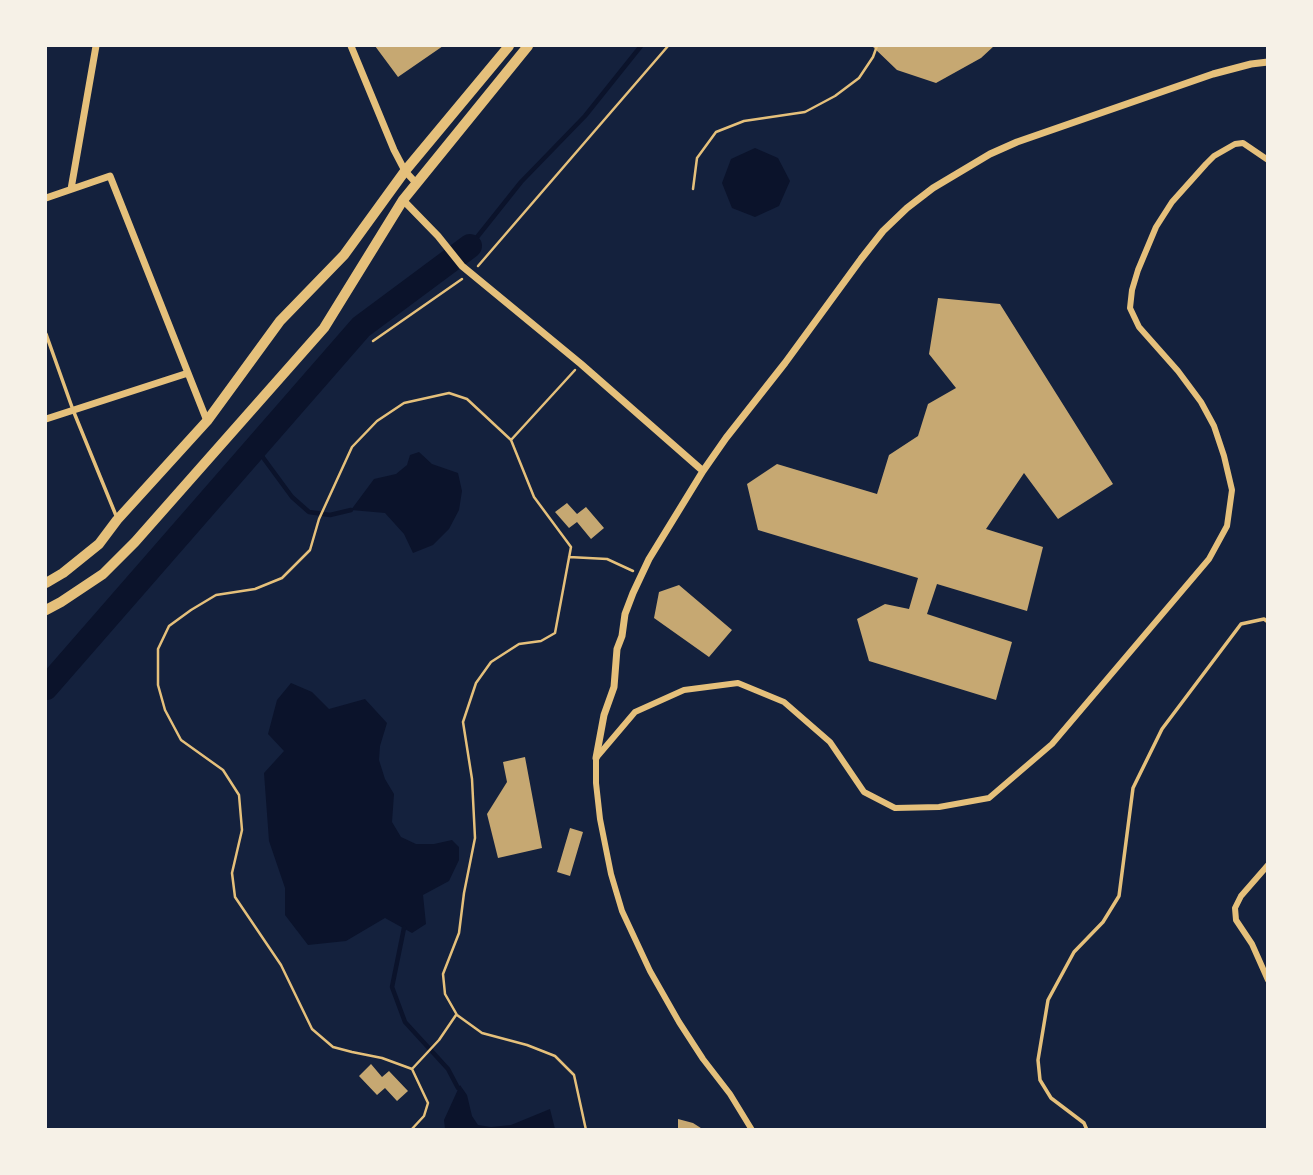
<!DOCTYPE html>
<style>
body{margin:0}
#map{position:relative;width:1313px;height:1175px;overflow:hidden;background:#14213d;font-family:"IBM Plex Sans",sans-serif}
canvas{display:block}
.frame{position:absolute;inset:0;border:47px solid #f6f1e7;pointer-events:none}
</style>
<div id="map">
<canvas width="1313" height="1175"></canvas>
<div class="frame"></div>
</div>
<script>
const ctx = document.querySelector('canvas').getContext('2d');
ctx.lineJoin = 'round';
function fillPath(path, color) { ctx.fillStyle = color; ctx.fill(path, 'evenodd'); }
const poly = rows => new Path2D(rows.map(r => 'M' + r).join(''));
function strokePath(path, color, width, dash) { ctx.strokeStyle = color; ctx.lineWidth = width; ctx.lineCap = dash ? 'butt' : 'round'; ctx.setLineDash(dash || []); ctx.stroke(path); }
fillPath(poly([
 [755,148,778,158,790,181,779,206,755,217,732,208,722,183,731,159],
 [419,452,432,464,458,473,462,491,459,510,449,529,433,545,413,553,404,534,385,513,351,510,374,479,396,474,407,465,410,455],
 [291,683,312,692,329,709,365,699,387,723,380,746,379,760,385,779,394,794,392,822,401,837,416,844,434,844,452,840,459,847,459,860,449,881,423,895,426,924,412,933,385,918,346,941,308,945,285,915,285,888,269,841,264,773,284,751,268,734,277,700],
 [460,1085,467,1095,472,1116,478,1125,491,1127,511,1125,550,1109,555,1129,445,1129,444,1120]
]), '#0b132b');
strokePath(poly([
 [470,246,521,182,585,116,641,46],
 [256,448,292,497,309,512,330,515,351,510],
 [404,928,392,987,405,1022,448,1069,458,1088]
]), '#0b132b', 4.5);
strokePath(poly([
 [46,688,361,327,470,246]
]), '#0b132b', 24);
fillPath(poly([
 [375,46,443,46,398,77],
 [872,46,994,46,981,58,936,83,897,70],
 [938,298,1000,304,1113,484,1058,519,1024,473,986,529,1043,547,1027,611,937,584,927,614,1012,642,996,700,869,661,857,619,885,604,909,609,918,578,758,530,747,484,777,464,877,494,889,455,918,436,928,404,956,388,929,354],
 [567,503,577,514,586,507,604,528,591,539,577,522,569,528,555,512],
 [679,585,732,630,709,657,654,618,659,592],
 [525,757,542,848,498,858,487,814,507,782,503,762],
 [570,828,583,832,570,876,557,872],
 [371,1064,382,1077,389,1071,408,1091,397,1101,385,1088,377,1095,359,1076],
 [678,1119,693,1123,704,1130,678,1130]
]), '#c6a872');
strokePath(poly([
 [693,189,697,158,716,132,744,121,805,112,835,96,859,78,873,57,877,46],
 [478,266,668,46],
 [373,341,462,279],
 [511,440,575,370],
 [569,557,607,559,633,571],
 [412,1069,439,1040,456,1015],
 [411,1130,424,1116,428,1103,412,1069,382,1058,352,1052,333,1047,312,1029,281,965,235,897,232,873,242,830,239,795,223,770,181,740,165,710,158,685,158,649,169,626,191,610,216,595,255,589,282,578,310,550,319,519,352,447,377,421,404,403,449,393,467,399,511,440,534,497,571,547,555,633,541,641,519,644,491,662,476,683,463,722,472,779,475,838,464,893,459,933,443,974,445,994,457,1015,482,1033,527,1045,555,1056,574,1075,586,1130]
]), '#e5c07b', 2.5);
strokePath(poly([
 [46,334,73,410,117,518],
 [1087,1130,1084,1123,1051,1098,1040,1080,1038,1060,1048,1000,1074,952,1103,922,1119,896,1133,788,1162,729,1241,624,1264,619,1268,622]
]), '#e5c07b', 3.5);
strokePath(poly([
 [1268,865,1241,896,1235,908,1236,920,1252,944,1268,980],
 [752,1130,730,1094,703,1059,679,1022,650,971,622,911,611,874,600,819,596,783,596,758,635,712,684,690,738,683,784,702,830,742,864,792,895,808,939,807,989,798,1052,744,1209,559,1227,526,1232,490,1224,456,1214,426,1201,402,1178,371,1139,327,1130,308,1132,290,1138,270,1156,227,1172,202,1206,164,1214,156,1235,144,1243,143,1268,160]
]), '#e5c07b', 6);
strokePath(poly([
 [351,46,394,150,405,171,416,183],
 [71,189,96,46],
 [46,198,110,176,207,421],
 [403,200,438,236,462,266,581,364,703,471],
 [46,419,188,373],
 [596,758,604,715,614,687,617,649,622,636,625,614,633,593,649,559,703,471,726,438,785,363,861,259,883,231,907,208,933,188,990,154,1017,142,1213,74,1251,64,1268,62]
]), '#e5c07b', 7);
strokePath(poly([
 [46,583,63,573,99,544,117,520,207,421,280,321,344,255,405,171,509,46],
 [46,610,61,602,103,574,135,542,324,328,403,200,528,46]
]), '#e5c07b', 10);
</script>
